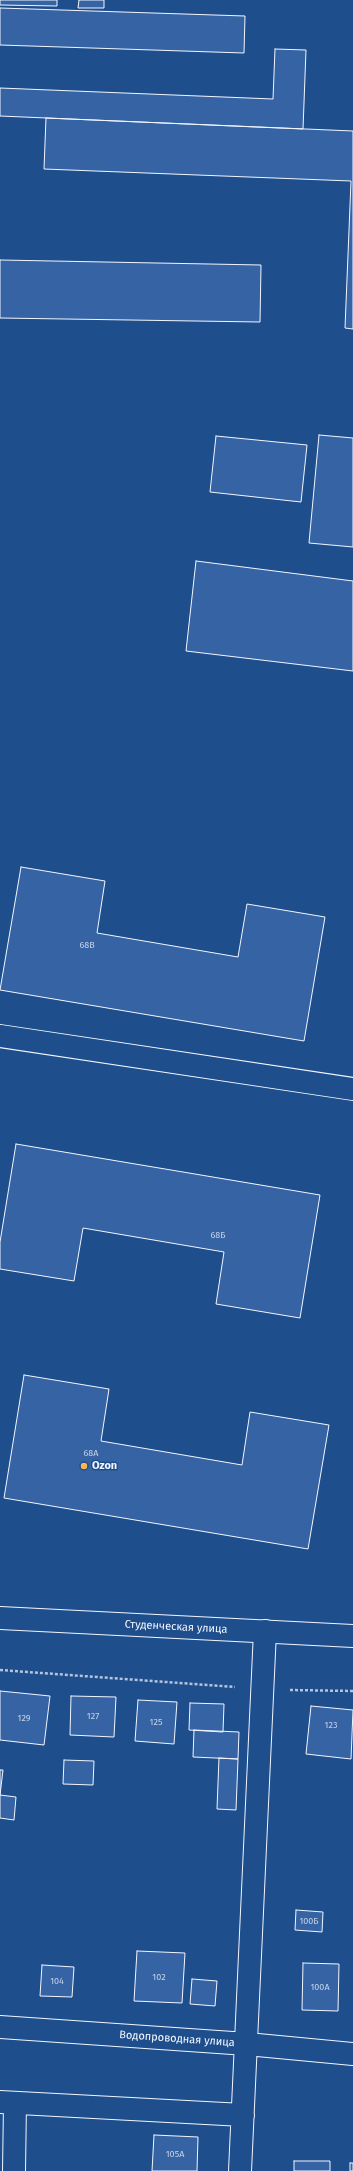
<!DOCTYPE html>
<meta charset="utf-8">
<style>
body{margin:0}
canvas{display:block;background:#1f4e8c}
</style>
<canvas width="353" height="2171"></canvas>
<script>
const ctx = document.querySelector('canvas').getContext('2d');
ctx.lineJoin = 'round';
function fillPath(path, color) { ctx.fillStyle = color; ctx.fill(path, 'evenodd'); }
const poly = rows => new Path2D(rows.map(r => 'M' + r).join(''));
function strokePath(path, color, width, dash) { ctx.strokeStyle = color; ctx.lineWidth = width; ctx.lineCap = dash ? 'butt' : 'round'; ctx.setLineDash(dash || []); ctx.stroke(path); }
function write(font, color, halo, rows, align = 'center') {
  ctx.font = font + ' "Fira Sans",sans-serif'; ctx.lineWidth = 3; ctx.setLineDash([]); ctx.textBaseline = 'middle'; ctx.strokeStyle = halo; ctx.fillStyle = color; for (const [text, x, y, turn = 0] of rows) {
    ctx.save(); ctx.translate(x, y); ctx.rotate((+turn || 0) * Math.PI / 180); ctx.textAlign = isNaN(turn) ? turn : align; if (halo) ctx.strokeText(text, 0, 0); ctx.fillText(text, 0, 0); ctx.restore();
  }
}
const building = poly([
 [0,0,57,0,57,6,0,5,0,0],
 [79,0,104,0,104,8,78,8,79,0],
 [0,8,245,16,244,53,0,45,0,8],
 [275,49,306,50,303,129,0,116,0,88,273,99,275,49],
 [46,118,353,131,353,329,345,328,351,181,44,169,46,118],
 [0,260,261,265,260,322,0,318,0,260],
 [319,435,353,438,353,547,309,543,319,435],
 [216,436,307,445,301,502,210,492,216,436],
 [196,561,353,581,353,671,186,651,196,561],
 [21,867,105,881,97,933,238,957,247,904,325,917,304,1041,0,990,21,867],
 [16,1144,320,1195,300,1318,216,1304,224,1252,83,1228,74,1281,0,1269,0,1242,16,1144],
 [24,1375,109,1389,101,1441,242,1465,250,1412,329,1425,308,1549,4,1498,24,1375],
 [0,1691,50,1696,44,1745,0,1740,0,1691],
 [71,1696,116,1697,114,1737,70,1735,71,1696],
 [138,1700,177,1702,174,1744,135,1741,138,1700],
 [190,1703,224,1704,223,1732,189,1730,190,1703],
 [311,1706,353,1710,351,1759,306,1754,311,1706],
 [194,1730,239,1732,238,1759,193,1757,194,1730],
 [219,1758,238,1759,236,1810,217,1809,219,1758],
 [64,1760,94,1761,93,1785,63,1784,64,1760],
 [0,1770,3,1770,0,1795,16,1797,14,1820,0,1818,0,1770],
 [296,1910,323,1912,322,1932,295,1930,296,1910],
 [137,1951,185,1953,182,2003,134,2001,137,1951],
 [303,1963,339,1964,338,2011,302,2010,303,1963],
 [42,1965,74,1967,72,1997,40,1996,42,1965],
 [192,1979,217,1981,215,2006,190,2004,192,1979],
 [154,2135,198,2137,197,2171,152,2171,154,2135],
 [294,2161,330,2161,330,2171,294,2171,294,2161],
 [350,2163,353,2163,353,2171,350,2171,350,2163]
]);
fillPath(building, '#3563a3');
strokePath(building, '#f2f6ff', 1);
const minor = poly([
 [0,1036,353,1089],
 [0,2027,247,2044,353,2054],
 [0,2102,243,2115],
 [14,2171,15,2103],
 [240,2171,265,1631]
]);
const major = poly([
 [0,1618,353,1636]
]);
strokePath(minor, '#f2f6ff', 24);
strokePath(major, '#f2f6ff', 24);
strokePath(poly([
 [0,1670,235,1687],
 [290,1690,353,1691]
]), '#b3c4dc', 2.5, [3, 2]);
strokePath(minor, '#1f4e8c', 22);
strokePath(major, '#1f4e8c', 22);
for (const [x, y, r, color] of [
 [84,1466,4,"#ffb74d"]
]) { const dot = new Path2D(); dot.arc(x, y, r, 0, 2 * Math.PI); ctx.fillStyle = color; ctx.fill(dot); strokePath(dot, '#1f4e8c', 1.5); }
write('9px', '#c3d1e8', null, [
 ["68В",87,945],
 ["68Б",218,1235],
 ["68А",91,1453],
 ["127",93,1716],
 ["129",24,1718],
 ["125",156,1722],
 ["123",331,1725],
 ["100Б",309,1921],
 ["102",159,1977],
 ["104",57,1981],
 ["100А",320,1987],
 ["105А",175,2154]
]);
write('bold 11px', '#f2f6ff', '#1f4e8c', [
 ["Ozon",92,1466]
], 'left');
write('11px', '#f2f6ff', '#1f4e8c', [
 ["Студенческая улица",176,1627,3],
 ["Водопроводная улица",177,2039,4]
]);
</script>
